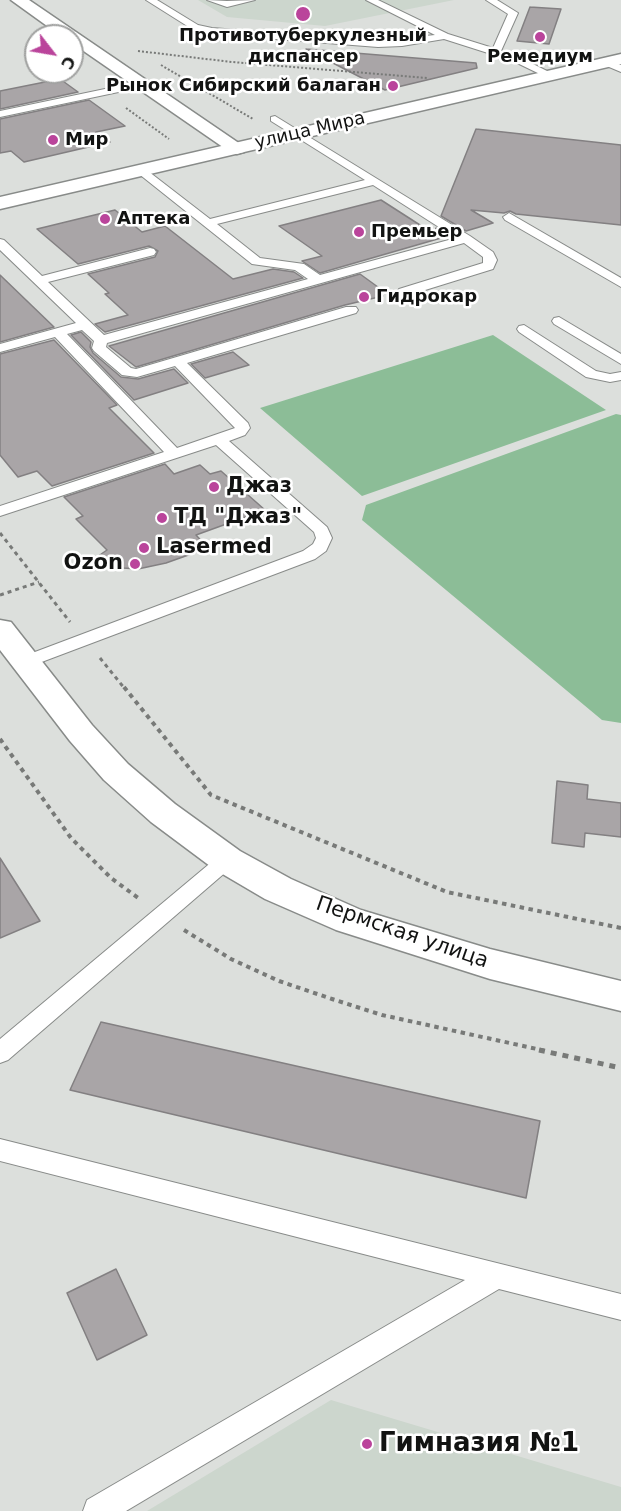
<!DOCTYPE html>
<meta charset="utf-8">
<style>
body{margin:0}
#map{position:relative;width:621px;height:1511px;overflow:hidden;background:#dcdfdc;font-family:"DejaVu Sans",sans-serif}
canvas{display:block}
.north{position:absolute;left:24px;top:24px;width:60px;height:60px;box-sizing:border-box;background:#fff;border:2px solid #a0a1a0;border-radius:50%;rotate:121deg;font-size:16px;font-weight:700;line-height:24px;text-align:center;color:#121312}
.north::after{content:'';display:block;margin:auto;width:21px;height:27px;background:#ba449b;clip-path:polygon(50% 0,100% 100%,50% 72%,0 100%)}
</style>
<div id="map">
<canvas width="621" height="1511"></canvas>
<div class="north">С</div>
</div>
<script>
const ctx = document.querySelector('canvas').getContext('2d');
ctx.lineJoin = 'round';
function fillPath(path, color) { ctx.fillStyle = color; ctx.fill(path, 'evenodd'); }
const poly = rows => new Path2D(rows.map(r => 'M' + r).join(''));
function strokePath(path, color, width, dash) { ctx.strokeStyle = color; ctx.lineWidth = width; ctx.lineCap = dash ? 'butt' : 'round'; ctx.setLineDash(dash || []); ctx.stroke(path); }
function write(font, color, halo, rows, align = 'center') {
  ctx.font = font + ' "DejaVu Sans",sans-serif'; ctx.lineWidth = 5; ctx.setLineDash([]); ctx.textBaseline = 'middle'; ctx.strokeStyle = halo; ctx.fillStyle = color; for (const [text, x, y, turn = 0] of rows) {
    ctx.save(); ctx.translate(x, y); ctx.rotate((+turn || 0) * Math.PI / 180); ctx.textAlign = isNaN(turn) ? turn : align; if (halo) ctx.strokeText(text, 0, 0); ctx.fillText(text, 0, 0); ctx.restore();
  }
}
fillPath(poly([
 [198,0,454,0,325,26,227,17],
 [331,1400,621,1487,621,1511,147,1511]
]), '#ccd6cd');
fillPath(poly([
 [493,335,606,410,362,496,260,408],
 [616,414,621,415,621,723,602,720,362,520,366,505]
]), '#8cbd97');
const building = poly([
 [530,7,561,9,549,44,517,41,530,7],
 [306,49,476,63,477,68,385,90,306,49],
 [60,79,78,92,0,109,0,91,60,79],
 [89,100,125,126,96,132,110,142,24,162,11,151,0,153,0,119,89,100],
 [476,129,621,145,621,225,516,214,510,211,504,213,471,210,493,223,466,231,441,216,476,129],
 [381,200,434,234,436,228,448,236,320,273,302,261,322,256,279,226,381,200],
 [115,210,142,232,165,226,233,279,273,269,294,272,303,278,105,332,95,324,128,315,105,294,109,293,88,274,155,257,158,251,149,246,78,264,37,229,115,210],
 [360,274,382,290,376,292,383,296,345,305,136,367,109,346,360,274],
 [0,275,54,327,0,342,0,275],
 [81,332,91,342,90,347,93,353,121,377,138,379,174,369,188,383,134,400,71,335,81,332],
 [54,340,117,405,109,408,154,453,52,486,37,471,18,477,0,455,0,354,54,340],
 [233,352,249,365,205,378,191,364,233,352],
 [165,464,174,474,200,465,210,474,221,471,265,510,196,535,208,548,166,563,138,569,123,568,94,559,107,550,76,519,83,516,64,497,165,464],
 [557,781,588,785,587,799,621,803,621,837,585,833,584,847,552,843,557,781],
 [0,858,40,921,0,938,0,858],
 [101,1022,540,1121,526,1198,70,1090,101,1022],
 [116,1269,147,1335,97,1360,67,1293,116,1269]
]);
fillPath(building, '#a9a5a7');
strokePath(building, '#838082', 1.5);
const service = poly([
 [146,0,157,0,198,25,212,28,378,41,435,35,366,0,378,0,448,34,493,48,508,14,486,0,497,0,518,13,501,51,519,57,555,75,546,77,513,61,444,39,402,46,378,47,212,34,192,29,146,0],
 [207,0,227,1,255,0,227,7,207,0],
 [606,59,621,65,621,72,602,64,602,60,606,59],
 [143,81,147,82,147,86,0,117,0,111,143,81],
 [275,116,470,236,493,252,497,260,493,269,409,295,399,295,397,292,399,289,483,263,483,257,464,243,107,343,106,347,131,368,136,369,346,307,356,307,358,310,356,313,187,363,248,423,250,428,245,435,229,441,327,527,332,538,326,551,315,559,31,666,19,666,16,662,19,658,303,551,313,544,316,538,314,532,216,445,0,516,0,506,164,452,55,337,0,352,0,344,76,323,0,250,0,239,4,240,42,276,150,248,154,249,156,252,154,255,48,282,104,335,308,279,295,270,252,264,134,170,140,167,144,168,210,219,365,180,271,121,271,117,275,116],
 [373,185,456,238,320,275,304,264,260,258,217,224,373,185],
 [82,330,94,341,92,348,94,351,122,375,137,377,175,366,235,428,177,448,67,334,82,330],
 [509,213,621,278,621,287,505,220,503,217,509,213],
 [559,317,621,354,621,364,554,324,552,321,554,318,559,317],
 [524,325,596,371,610,374,621,372,621,380,610,382,586,377,519,332,517,329,519,326,524,325],
 [227,852,234,855,237,860,234,865,8,1060,0,1063,0,1039,220,855,227,852],
 [0,1139,621,1294,621,1320,499,1289,126,1511,83,1511,87,1500,465,1280,0,1161,0,1139]
]);
const tertiary = poly([
 [11,0,29,0,246,148,244,152,237,154,230,152,72,43,72,36,61,36,11,0],
 [0,620,11,622,92,725,128,764,175,804,240,851,291,879,361,910,490,949,621,981,621,1011,490,979,336,930,265,899,214,869,151,822,104,780,70,741,0,650,0,620]
]);
const primary = poly([
 [621,54,621,64,0,209,0,197,621,54]
]);
strokePath(service, '#888b89', 2);
strokePath(tertiary, '#888b89', 3);
strokePath(primary, '#888b89', 3);
strokePath(poly([
 [138,51,232,62,427,78],
 [161,65,253,119],
 [126,108,169,139]
]), '#787a78', 2, [2, 2]);
strokePath(poly([
 [0,533,70,622],
 [0,595,39,582],
 [100,658,125,689]
]), '#787a78', 3, [4, 4]);
strokePath(poly([
 [124,687,211,795,447,892,621,928],
 [0,739,71,838,111,878,141,900],
 [184,930,231,959,279,981,332,999,382,1015,546,1051]
]), '#787a78', 4, [4.5, 4.5]);
strokePath(poly([
 [539,1050,621,1068]
]), '#787a78', 5, [6, 6]);
fillPath(service, '#fff');
fillPath(tertiary, '#fff');
fillPath(primary, '#fff');
for (const [x, y, r, color] of [
 [303,14,8,"#ba449b"],
 [540,37,6,"#ba449b"],
 [393,86,6,"#ba449b"],
 [53,140,6,"#ba449b"],
 [105,219,6,"#ba449b"],
 [359,232,6,"#ba449b"],
 [364,297,6,"#ba449b"],
 [214,487,6,"#ba449b"],
 [162,518,6,"#ba449b"],
 [144,548,6,"#ba449b"],
 [135,564,6,"#ba449b"],
 [367,1444,6,"#ba449b"]
]) { const dot = new Path2D(); dot.arc(x, y, r, 0, 2 * Math.PI); ctx.fillStyle = color; ctx.fill(dot); strokePath(dot, '#fff', 2); }
write('bold 18px', '#121312', '#fff', [
 ["Противотуберкулезный",303,36,"center"],
 ["диспансер",303,57,"center"],
 ["Ремедиум",540,57,"center"],
 ["Рынок Сибирский балаган",381,86,"right"],
 ["Мир",65,140],
 ["Аптека",117,219],
 ["Премьер",371,232],
 ["Гидрокар",376,297]
], 'left');
write('18px', '#121312', '#fff', [
 ["улица Мира",310,131,-13]
]);
write('bold 21px', '#121312', '#fff', [
 ["Джаз",226,487],
 ["ТД \"Джаз\"",174,518],
 ["Lasermed",156,548],
 ["Ozon",123,564,"right"]
], 'left');
write('21px', '#121312', '#fff', [
 ["Пермская улица",402,933,19]
]);
write('bold 26px', '#121312', '#fff', [
 ["Гимназия №1",379,1444]
], 'left');
</script>
